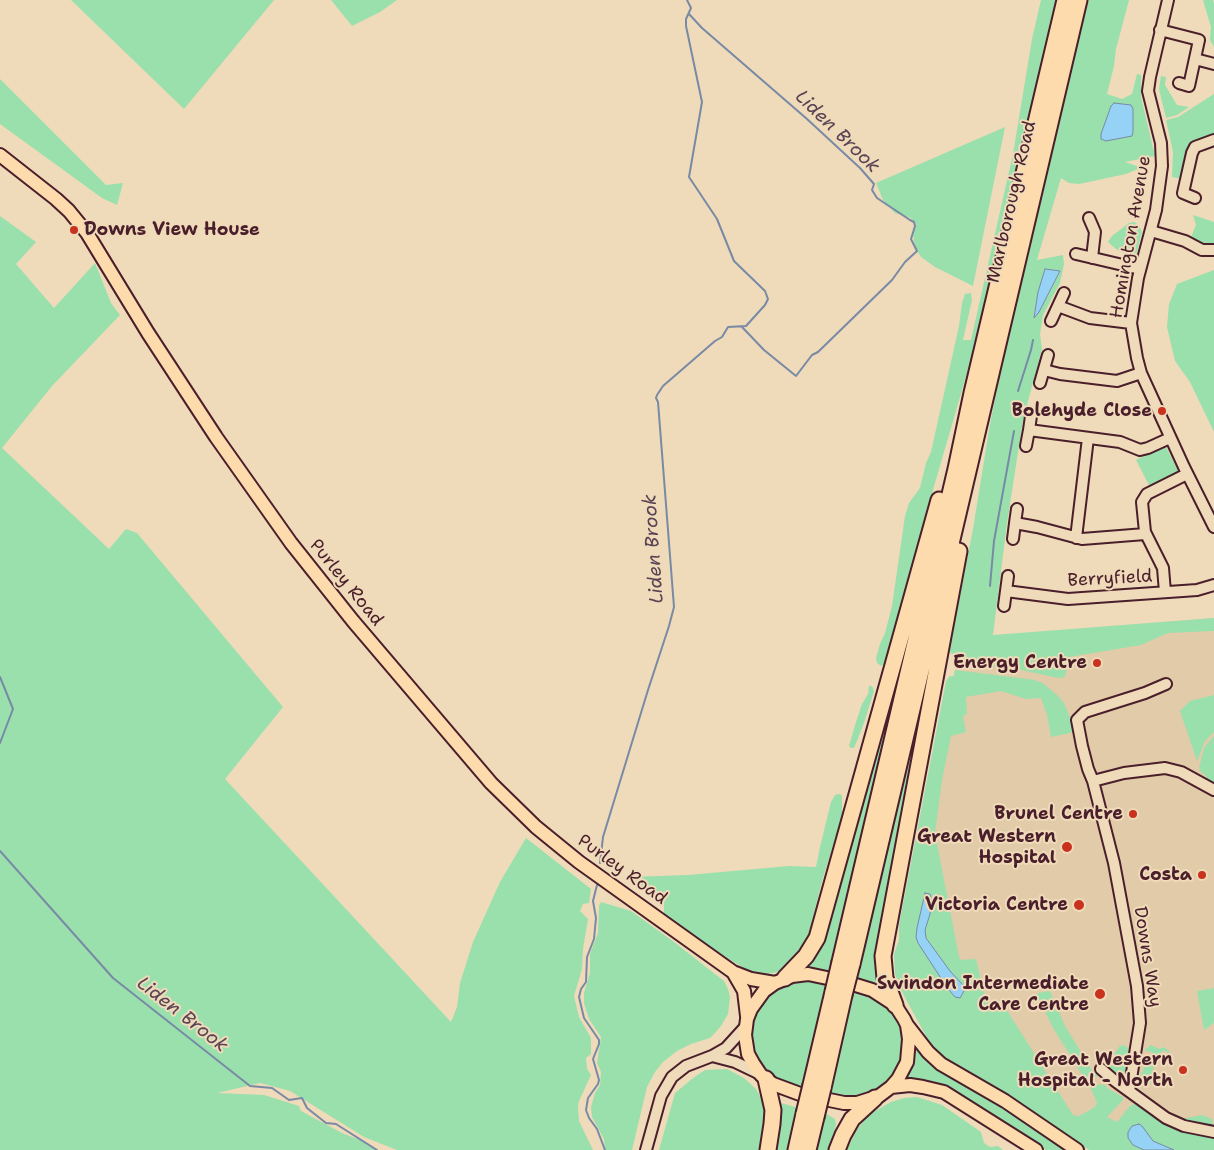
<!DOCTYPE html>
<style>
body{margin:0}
canvas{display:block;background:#efdab9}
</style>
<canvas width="1214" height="1150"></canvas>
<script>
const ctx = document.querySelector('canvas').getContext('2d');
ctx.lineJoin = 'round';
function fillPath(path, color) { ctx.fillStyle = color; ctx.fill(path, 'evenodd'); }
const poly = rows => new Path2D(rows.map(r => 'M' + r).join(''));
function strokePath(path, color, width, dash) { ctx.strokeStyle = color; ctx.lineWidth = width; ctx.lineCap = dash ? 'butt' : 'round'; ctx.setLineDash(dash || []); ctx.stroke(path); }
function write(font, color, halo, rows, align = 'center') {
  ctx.font = font + ' "Shantell Sans",sans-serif'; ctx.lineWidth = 4; ctx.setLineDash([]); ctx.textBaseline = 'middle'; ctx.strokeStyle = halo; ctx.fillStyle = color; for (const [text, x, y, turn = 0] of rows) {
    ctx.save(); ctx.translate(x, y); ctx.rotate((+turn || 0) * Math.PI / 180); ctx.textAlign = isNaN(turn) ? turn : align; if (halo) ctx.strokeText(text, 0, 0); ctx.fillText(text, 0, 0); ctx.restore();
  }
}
fillPath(poly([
 [1214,618,1214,1150,1092,1150,898,962,957,659,964,638]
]), '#e2cba8');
fillPath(poly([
 [71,0,274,0,184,109],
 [331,0,397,0,380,12,352,26],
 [1041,0,1058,0,1010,204,976,342,926,514,885,663,881,666,877,663,876,658,880,644,885,633,892,606,905,516,909,503,920,488,926,463,931,452,959,326,962,303,965,294,971,293,972,300,963,340,971,340,1013,154,1032,39],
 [1089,0,1129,0,1116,49,1114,66,1107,94,1122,99,1132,94,1137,74,1141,75,1141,97,1155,156,1125,162,1137,166,1138,169,1126,174,1079,184,1069,183,1061,178,1037,260,1063,255,1064,264,1060,283,1043,315,1040,334,1042,349,1023,420,1007,523,993,635,1214,618,1214,631,1168,633,1141,645,1069,657,1065,677,1058,678,1017,669,966,664,960,662,949,651,973,529,989,430,1008,330,1081,21],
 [1045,269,1060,272,1047,297,1034,315],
 [1203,0,1213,0,1214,4,1214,47,1210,40,1211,27],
 [1161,76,1166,77,1165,85,1177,105,1189,107,1177,115,1166,118,1159,89],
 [0,79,106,185,123,183,117,205,102,198,0,124],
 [1214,94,1214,136,1208,136,1197,141,1182,179,1172,177,1173,152,1166,120,1178,117],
 [1005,127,973,286,935,267,921,257,917,251,914,241,913,234,916,224,911,218,895,213,883,200,876,183],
 [1193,215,1214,222,1214,243,1212,246,1201,245,1191,237,1196,225],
 [0,216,36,242,16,264,54,308,95,263,111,303,120,315,52,386,2,448,109,549,126,529,137,533,283,707,225,779,451,1022,457,1007,460,983,473,942,500,882,526,838,591,889,589,903,583,904,580,911,588,919,583,949,582,969,574,996,579,1017,591,1038,591,1054,586,1058,587,1069,591,1075,579,1101,578,1106,579,1121,593,1150,397,1150,364,1137,290,1091,260,1083,217,1093,264,1095,299,1106,301,1111,342,1133,365,1142,367,1145,377,1150,0,1150],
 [1134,222,1139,225,1142,232,1136,255,1127,255,1116,249,1108,242,1112,236,1129,223],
 [1214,270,1214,432,1190,382,1175,361,1167,327,1169,304,1177,284],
 [1165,445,1179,473,1150,487,1136,460],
 [930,554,831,972,803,968],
 [944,599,876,958,880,986,856,979],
 [955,670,1020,678,1035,680,1044,684,1058,696,1064,703,1074,727,1073,731,1070,733,1051,737,1047,715,1041,698,1026,699,1001,691,966,697,967,714,963,716,966,732,951,736,942,780,935,833,959,957,961,960,976,959,986,1001,992,1006,1003,1004,1073,1115,1079,1116,1095,1107,1097,1103,1089,1084,1106,1085,1107,1088,1123,1097,1123,1100,1107,1117,1117,1122,1129,1107,1134,1104,1140,1105,1181,1132,1214,1138,1214,1150,1089,1150,939,1054,926,1036,902,992,895,974,894,954,899,940,899,925,946,681,950,676,954,676],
 [869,686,872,686,874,691,865,720,857,741,854,748,851,748,849,746,856,722,862,704,868,694],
 [1214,695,1214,732,1205,741,1197,761,1180,711,1190,701],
 [1214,736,1214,787,1206,779,1207,777,1201,772,1199,768,1204,748],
 [839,794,842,795,842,816,822,881,805,949,787,966,777,972,767,974,754,972,744,968,712,949,671,922,664,915,664,903,628,879,629,877,688,875,789,866,816,867,820,847,831,802,835,795],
 [601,902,631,911,674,942,724,981,728,989,730,997,728,1014,721,1026,714,1034,710,1038,691,1044,677,1051,663,1062,655,1072,647,1087,632,1150,605,1150,604,1139,592,1117,591,1107,595,1093,600,1085,601,1072,597,1063,601,1037,589,1019,584,1003,584,993,590,973,590,954,598,933,599,906],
 [799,978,827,983,825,995,828,996,809,1078,805,1078,802,1090,786,1086,768,1074,753,1049,750,1031,755,1010,772,990],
 [1214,988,1214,1023,1204,1030,1197,991],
 [854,989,866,992,890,1007,901,1026,904,1054,892,1078,878,1088,851,1097,829,1097,832,1087,828,1085,848,1001,851,1001],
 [1050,991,1065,1026,1093,1072,1096,1073,1098,1072,1100,1075,1086,1081,1053,1028,1037,995,1038,993],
 [1123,1045,1127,1047,1130,1053,1125,1081,1111,1074,1095,1052,1097,1049,1105,1054,1114,1054,1120,1046],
 [1150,1045,1160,1049,1164,1047,1170,1052,1168,1053,1164,1050,1157,1058,1153,1069,1152,1083,1139,1086,1137,1090,1136,1081,1144,1069,1143,1062,1149,1063,1152,1052,1146,1051,1145,1049,1149,1047],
 [917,1047,966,1082,1070,1150,1046,1150,943,1084,907,1078,914,1063],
 [727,1069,744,1078,756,1089,761,1098,765,1100,766,1107,763,1150,659,1150,675,1093,693,1078,705,1070],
 [917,1097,942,1105,981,1132,984,1143,990,1147,998,1146,1003,1150,847,1150,856,1131,868,1115,891,1102,904,1098],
 [777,1102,799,1108,787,1150,775,1150],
 [825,1113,835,1119,836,1124,832,1142,833,1150,817,1150],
 [1202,1115,1212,1119,1213,1126,1182,1119]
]), '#9ae0ad');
const water = poly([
 [1114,103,1131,105,1133,109,1133,132,1132,136,1106,141,1101,139,1101,134,1111,106,1114,103],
 [1045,269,1060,271,1039,312,1034,318,1038,292,1045,269],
 [925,893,930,894,931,898,930,914,925,930,926,938,950,971,963,985,964,991,960,998,955,997,948,989,918,943,916,937,917,928,925,893],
 [1139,1124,1142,1126,1153,1141,1174,1150,1144,1150,1133,1145,1128,1138,1128,1132,1132,1126,1139,1124]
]);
fillPath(water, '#96d1f6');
strokePath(water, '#788aa5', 1);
strokePath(poly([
 [689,14,702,28,807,119,860,168,874,184,872,190,877,198,910,220,914,222,915,226,911,239,917,251,905,262,892,280,818,352,812,355,796,376,764,350,742,327],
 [1018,391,1031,350,1033,340],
 [990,586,994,541,1014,431],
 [0,677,13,709,0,743],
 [0,851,113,978,250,1086,272,1088,289,1100,302,1098,307,1108,326,1123,336,1124,377,1150],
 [600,863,603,837,648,690,669,626,674,607,658,402,656,398,657,395,663,386,715,341,722,337,728,327,746,326,765,305,768,299,765,291,734,261,717,219,689,177,702,102,686,26,686,19,691,8,687,0],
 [597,885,593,901,596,918,594,939,587,957,586,982,581,989,579,997,584,1018,599,1040,599,1044,593,1059,599,1080,598,1084,588,1098,586,1110,589,1118,597,1129,605,1150]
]), '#788aa5', 2);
const minor = poly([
 [1168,0,1150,77,1148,91,1161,143,1162,166,1156,210,1138,278,1131,323,1137,358,1141,373,1184,467,1214,527],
 [1160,30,1199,40,1189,86,1179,83],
 [1195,59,1214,64],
 [1195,198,1183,193,1192,153,1195,147,1214,140],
 [1089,218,1095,232,1092,258],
 [1151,231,1185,241,1202,250,1214,250],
 [1076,254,1140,269],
 [1058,306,1090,318,1131,323],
 [1051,321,1064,293],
 [1044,370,1060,374,1117,381,1141,373],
 [1040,383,1048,355],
 [1031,416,1029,430,1120,442,1140,450,1148,448,1170,438],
 [1026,446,1029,430],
 [1015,523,1017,509],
 [1076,538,1088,438],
 [1013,539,1015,523,1037,527,1082,539,1145,534],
 [1008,576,1006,591,1068,599,1197,590,1214,585],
 [1165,592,1163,568,1145,532,1142,502,1147,494,1187,474],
 [1004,606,1006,591],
 [1093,781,1124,773,1165,768,1181,772,1214,790],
 [712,1056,735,1062,760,1074],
 [1101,1069,1115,1081,1166,1118,1184,1126,1214,1132],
 [1129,1091,1140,1023,1137,986,1114,863,1093,781,1088,769,1082,746,1077,720,1085,712,1145,693,1166,684],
 [646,1150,661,1096,672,1077,686,1066,712,1056,726,1048,746,1026]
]);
const major = poly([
 [0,155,56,199,69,211,87,233,148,333,216,437,291,543,353,621,491,783,536,827,579,862,733,972,751,979,775,983],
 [733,972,744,991,747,1016],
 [808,974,846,982,872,990,895,1005,904,1019,907,1025,909,1039,907,1062,898,1079,891,1087,879,1096,857,1103,844,1103,800,1094,773,1084,761,1075,753,1063,748,1054,745,1035,747,1019,751,1009,764,991,775,983,792,976,808,974],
 [907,1025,928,1052,941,1064,1005,1101,1077,1150],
 [891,1087,910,1085,923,1087,944,1092,1036,1150]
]);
const highway = poly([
 [840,962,956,469,972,393,1065,0],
 [852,964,1079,0],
 [785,978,806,956,817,938,939,500],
 [895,1005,885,978,883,956,959,551],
 [766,1079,773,1110,772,1124,768,1150],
 [811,1085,833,992],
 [823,1088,844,995],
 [796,1150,804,1114],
 [808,1150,816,1117],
 [837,1150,843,1135,852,1119,875,1098]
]);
strokePath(minor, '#4a1f2b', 14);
strokePath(major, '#4a1f2b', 16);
strokePath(highway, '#4a1f2b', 19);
strokePath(minor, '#efdab9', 10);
strokePath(major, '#fddbac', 12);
strokePath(highway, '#fddbac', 15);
const highwayBridge = poly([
 [833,992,840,962],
 [844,995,852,964],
 [804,1114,811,1085],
 [816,1117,823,1088]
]);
strokePath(highwayBridge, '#4a1f2b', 19, []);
strokePath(highwayBridge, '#fddbac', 15);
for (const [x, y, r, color] of [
 [74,230,5,"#c8321e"],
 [1162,411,5,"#c8321e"],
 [1097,663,5,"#c8321e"],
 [1133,814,5,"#c8321e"],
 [1067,847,6,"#c8321e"],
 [1202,875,5,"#c8321e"],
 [1079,905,6,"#c8321e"],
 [1100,994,6,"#c8321e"],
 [1183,1070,5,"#c8321e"]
]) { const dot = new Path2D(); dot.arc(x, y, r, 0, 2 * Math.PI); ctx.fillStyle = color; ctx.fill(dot); strokePath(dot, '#efdab9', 2); }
write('18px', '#4a1f2b', '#efdab9', [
 ["Marlborough Road",1012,202,-77],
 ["Homington Avenue",1131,237,-80],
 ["Berryfield",1110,579,-3],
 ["Purley Road",346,583,51],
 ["Purley Road",622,870,36],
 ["Downs Way",1147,957,81]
]);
write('bold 18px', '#4a1f2b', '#efdab9', [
 ["Downs View House",84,230,"left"],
 ["Bolehyde Close",1152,411],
 ["Energy Centre",1087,663],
 ["Brunel Centre",1123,814],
 ["Great Western",1056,837],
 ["Hospital",1056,858],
 ["Costa",1192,875],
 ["Victoria Centre",1068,905],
 ["Swindon Intermediate",1089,984],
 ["Care Centre",1089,1005],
 ["Great Western",1173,1060],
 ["Hospital - North",1173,1081]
], 'right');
write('italic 19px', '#594354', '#efdab9', [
 ["Liden Brook",837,132,44],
 ["Liden Brook",654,549,-94],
 ["Liden Brook",182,1015,38]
]);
</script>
